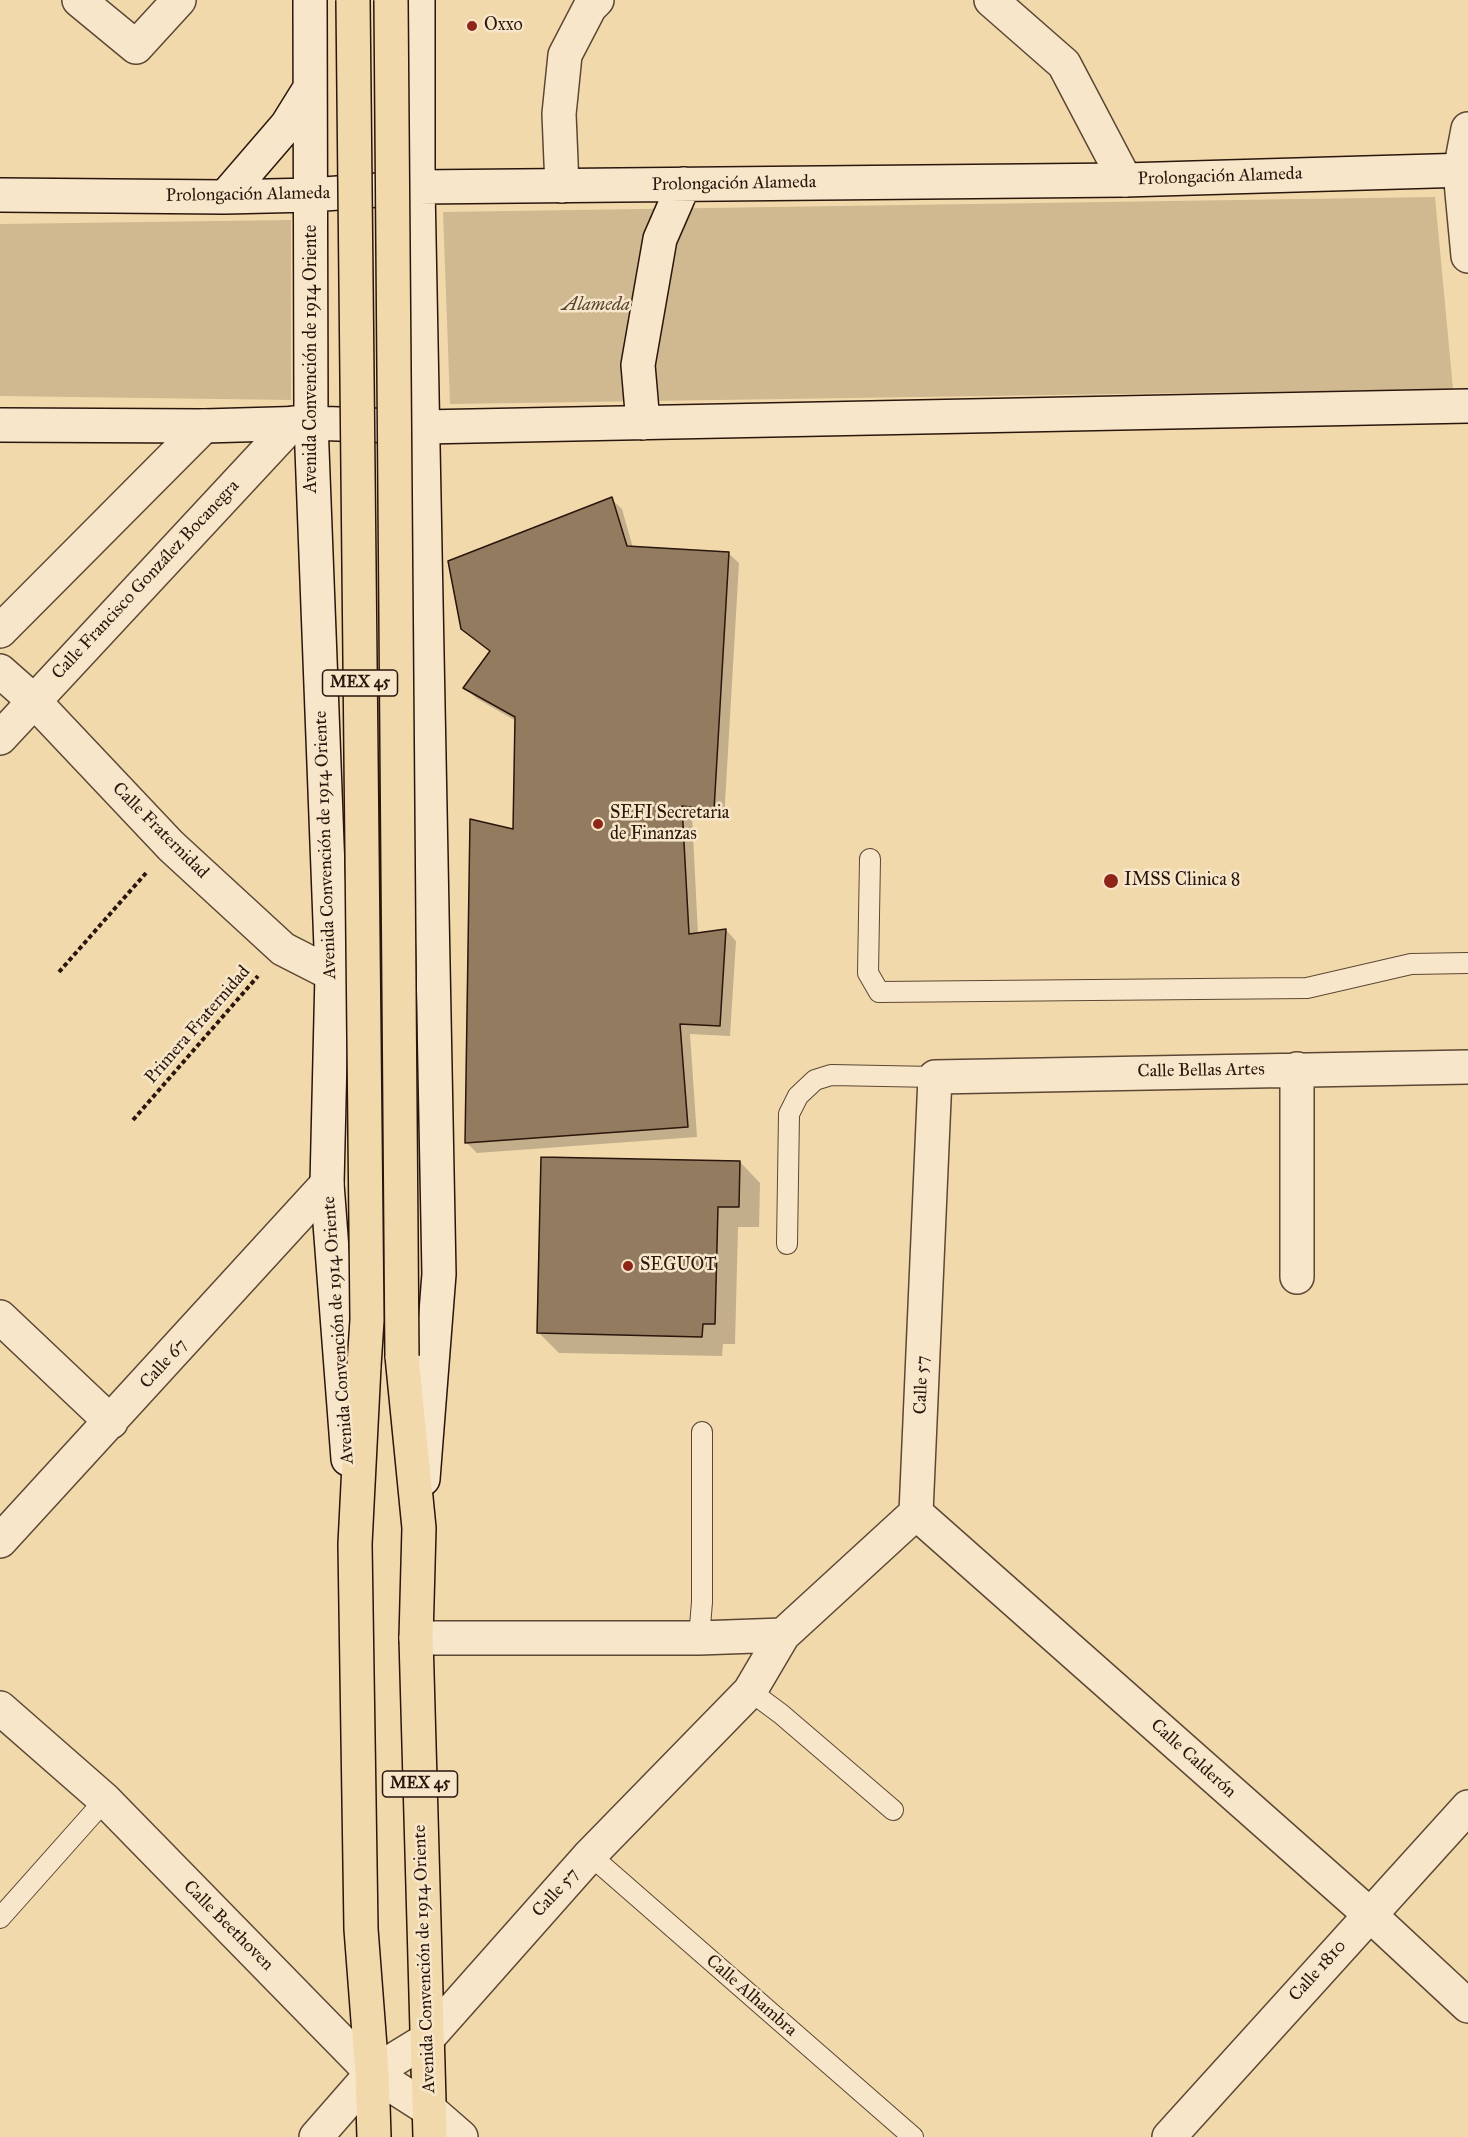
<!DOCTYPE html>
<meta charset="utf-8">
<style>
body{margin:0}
canvas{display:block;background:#f2d9ac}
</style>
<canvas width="1468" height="2137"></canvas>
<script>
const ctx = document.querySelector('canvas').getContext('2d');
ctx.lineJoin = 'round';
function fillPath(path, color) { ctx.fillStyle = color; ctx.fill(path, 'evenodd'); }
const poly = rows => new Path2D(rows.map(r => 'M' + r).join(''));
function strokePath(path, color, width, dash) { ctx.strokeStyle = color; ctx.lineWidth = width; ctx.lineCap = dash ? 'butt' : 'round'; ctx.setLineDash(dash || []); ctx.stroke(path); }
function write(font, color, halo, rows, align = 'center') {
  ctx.font = font + ' "IM FELL Great Primer",serif'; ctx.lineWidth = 5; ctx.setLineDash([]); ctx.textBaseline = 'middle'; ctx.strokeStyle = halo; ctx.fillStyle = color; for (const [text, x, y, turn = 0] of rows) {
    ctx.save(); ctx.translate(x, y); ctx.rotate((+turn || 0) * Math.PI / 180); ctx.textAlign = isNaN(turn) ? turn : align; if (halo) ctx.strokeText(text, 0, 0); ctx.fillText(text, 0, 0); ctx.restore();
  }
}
fillPath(poly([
 [1435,197,1453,389,450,404,443,212],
 [291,220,291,400,0,396,0,224]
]), '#d0b891');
fillPath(poly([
 [611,499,622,509,633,548,728,553,739,563,724,820,692,815,698,934,726,930,736,941,730,1036,690,1034,697,1137,477,1153,467,1143,515,831,516,721,476,698,465,687,491,653,462,628],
 [740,1162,760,1183,759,1227,738,1227,735,1344,723,1344,722,1356,559,1353,539,1333]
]), '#0003');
const building = poly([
 [612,497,627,546,729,552,714,810,682,806,689,934,726,929,720,1026,680,1024,688,1127,465,1143,470,819,513,829,515,717,463,688,490,651,461,629,448,561,612,497],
 [541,1157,740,1161,739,1207,718,1207,715,1324,703,1324,702,1337,537,1333,541,1157]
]);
fillPath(building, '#927b5f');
strokePath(building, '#2a160c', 1.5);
const service = poly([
 [870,859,868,973,879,992,1307,988,1411,964,1468,963],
 [787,1244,789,1114,798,1096,815,1080,831,1075,935,1077],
 [699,1638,702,1602,702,1432],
 [750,1691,781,1714,893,1810],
 [590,1855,913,2137],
 [0,1918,105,1800]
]);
const minor = poly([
 [79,0,136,47,179,0],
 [991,0,1064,64,1125,180],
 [1460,171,1468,129],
 [562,186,559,114,565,55,590,7,597,0],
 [0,631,204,426],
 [0,671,34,701,171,846,283,949,332,974],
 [0,738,293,423],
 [1297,1277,1297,1069],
 [0,1317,111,1422],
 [916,1513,1369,1914,1468,2006],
 [0,1541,327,1184],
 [416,1638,699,1638,783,1635],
 [0,1708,105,1800,372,2073,430,2110,461,2137],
 [316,2137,372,2073,426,2040,590,1855,750,1691,783,1635,916,1513,935,1077,1468,1067],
 [1169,2137,1468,1807]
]);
const tertiary = poly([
 [1460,171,1468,256]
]);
const secondary = poly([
 [310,0,311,423,332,974,327,1184,348,1459],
 [418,0,418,187,439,1274,423,1479],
 [0,195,225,197,311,195,418,187,1125,180,1468,170],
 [225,197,287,125,310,88],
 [643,423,638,365,660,239,684,184],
 [0,425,204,426,311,423,423,427,1468,406]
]);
const primary = poly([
 [402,1356,419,1528,416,1638,430,2137],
 [364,1366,355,1544,361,1929,372,2073,374,2137]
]);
strokePath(service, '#5c4734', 22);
strokePath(minor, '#5c4734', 36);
strokePath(tertiary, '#5c4734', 36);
strokePath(secondary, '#2a160c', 36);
strokePath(primary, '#2a160c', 36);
strokePath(poly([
 [59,972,146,873],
 [133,1120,258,976]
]), '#2a160c', 4, [4.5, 3]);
strokePath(service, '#f7e6c9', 20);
strokePath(minor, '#f7e6c9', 33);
strokePath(tertiary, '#f7e6c9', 33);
strokePath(secondary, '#f7e6c9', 33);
strokePath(primary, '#f2d9ac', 33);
const primaryBridge = poly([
 [353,0,367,1320,364,1366],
 [391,0,402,1356]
]);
strokePath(primaryBridge, '#2a160c', 36, []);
strokePath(primaryBridge, '#f2d9ac', 33);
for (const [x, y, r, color] of [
 [472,26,6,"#8f2418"],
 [598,824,6,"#8f2418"],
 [1111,881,8,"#8f2418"],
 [628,1266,6,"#8f2418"]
]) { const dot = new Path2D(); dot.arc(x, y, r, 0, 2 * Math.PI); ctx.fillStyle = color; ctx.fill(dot); strokePath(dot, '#f7e6c9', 2); }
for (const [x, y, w] of [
 [360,683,75],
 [420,1784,75]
]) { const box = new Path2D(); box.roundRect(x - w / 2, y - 13, w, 26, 4.5); ctx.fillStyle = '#f7e6c9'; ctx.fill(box); strokePath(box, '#2a160c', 1.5); }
write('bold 16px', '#2a160c', null, [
 ["MEX 45",360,683],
 ["MEX 45",420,1784]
]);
write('18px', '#2a160c', '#f7e6c9', [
 ["Oxxo",484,26],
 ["SEFI Secretaria",610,814],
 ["de Finanzas",610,835],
 ["IMSS Clinica 8",1124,881],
 ["SEGUOT",640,1266]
], 'left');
write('18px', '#2a160c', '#f7e6c9', [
 ["Prolongación Alameda",1220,177,-2],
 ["Prolongación Alameda",734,184,-1],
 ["Prolongación Alameda",248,195,-1],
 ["Avenida Convención de 1914 Oriente",312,359,-90],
 ["Calle Francisco González Bocanegra",146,580,-47],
 ["Calle Fraternidad",160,831,45],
 ["Avenida Convención de 1914 Oriente",326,845,-92],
 ["Primera Fraternidad",198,1025,-49],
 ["Calle Bellas Artes",1201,1071,-1],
 ["Avenida Convención de 1914 Oriente",339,1330,-94],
 ["Calle 67",164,1364,-48],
 ["Calle 57",922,1385,-88],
 ["Calle Calderón",1193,1759,42],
 ["Calle 57",556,1893,-48],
 ["Calle Beethoven",228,1926,45],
 ["Avenida Convención de 1914 Oriente",425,1959,-92],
 ["Calle 1810",1318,1971,-48],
 ["Calle Alhambra",751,1996,41]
]);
write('italic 18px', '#5c4734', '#f7e6c9', [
 ["Alameda",596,306]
]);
</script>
